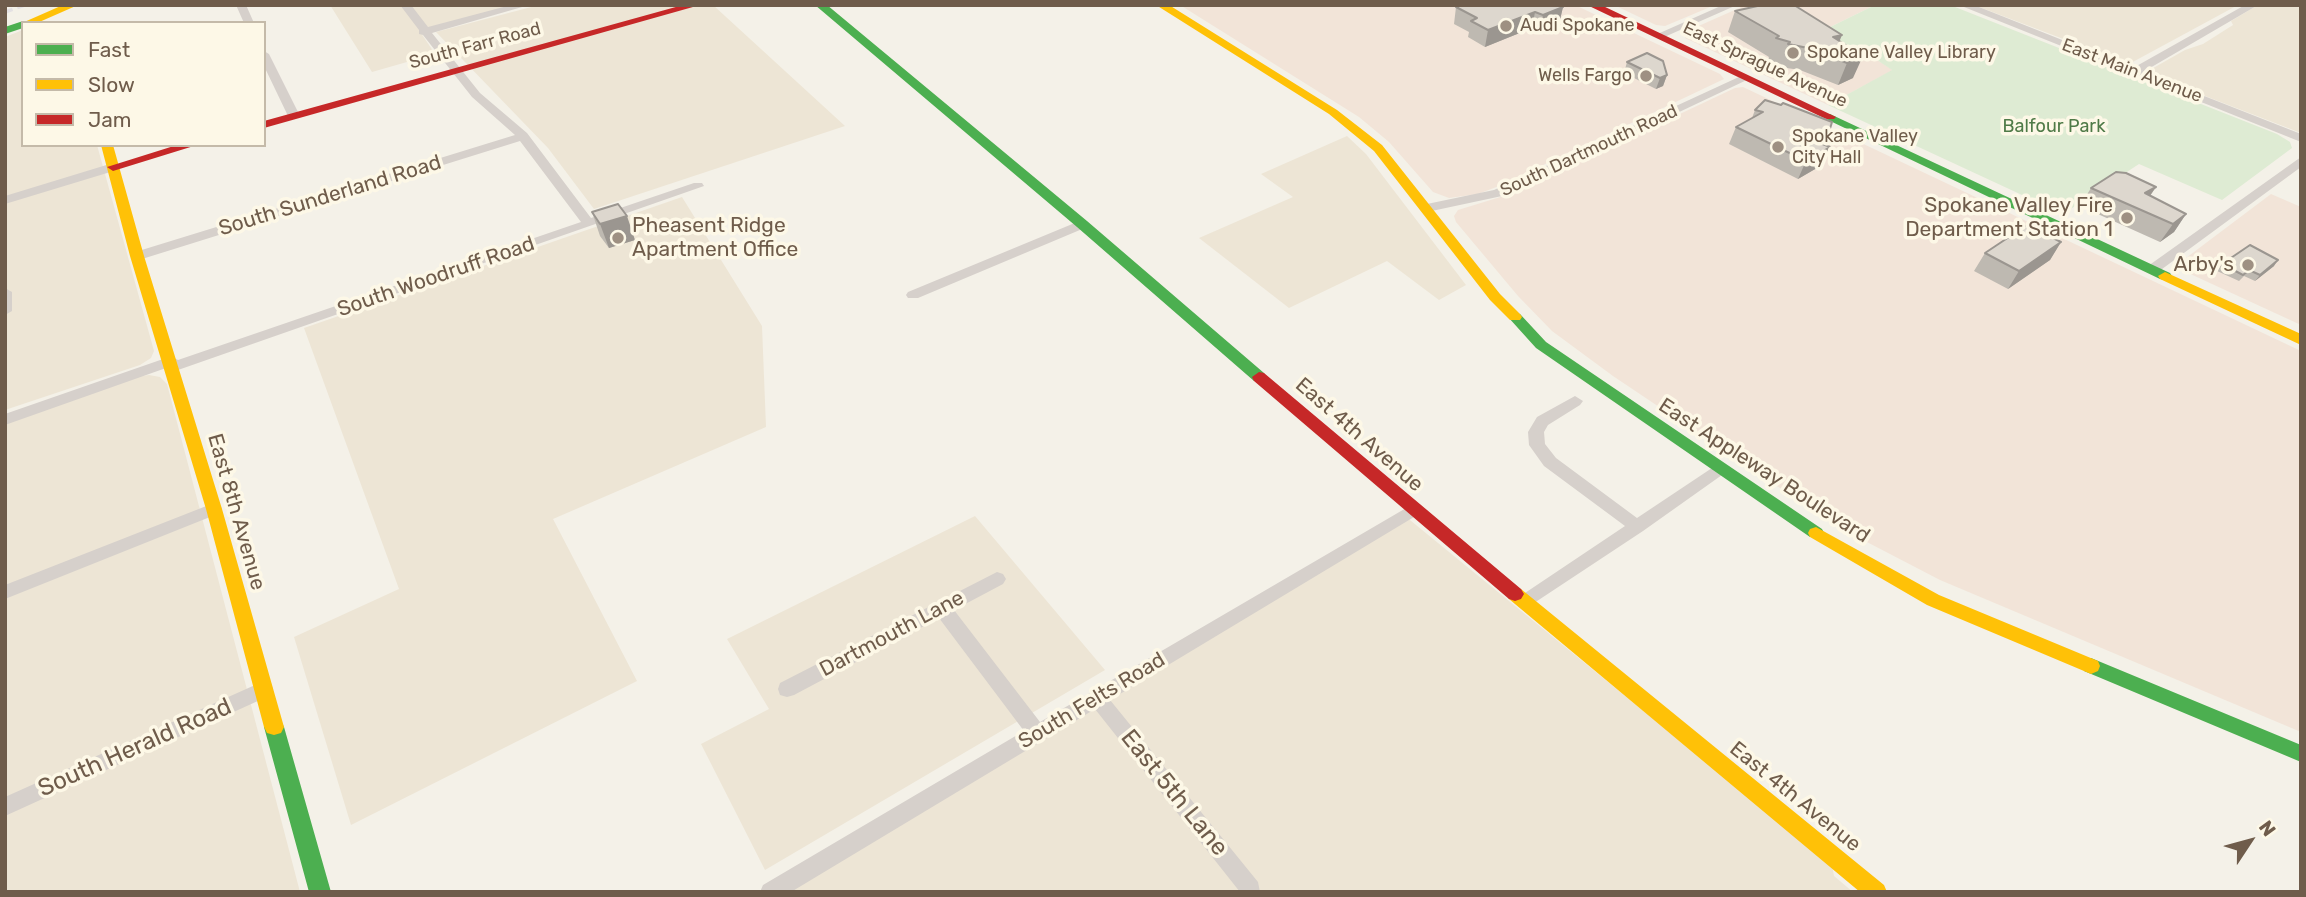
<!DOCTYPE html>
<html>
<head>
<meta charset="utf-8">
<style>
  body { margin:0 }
  #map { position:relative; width:2306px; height:897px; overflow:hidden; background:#f4f1e8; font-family:Rubik,sans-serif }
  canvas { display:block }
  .frame { position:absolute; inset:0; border:7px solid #6f5c4b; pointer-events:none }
  .legend { position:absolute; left:21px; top:21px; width:245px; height:126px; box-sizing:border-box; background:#fdf8e7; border:2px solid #c4baa9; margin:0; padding:9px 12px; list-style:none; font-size:21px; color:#6f5c4b }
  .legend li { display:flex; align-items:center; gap:14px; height:35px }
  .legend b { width:35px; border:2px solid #c4baa9 }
  .north { position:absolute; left:2215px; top:806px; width:70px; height:70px; -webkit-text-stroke:5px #fdf8e7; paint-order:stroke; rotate:54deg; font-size:19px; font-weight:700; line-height:28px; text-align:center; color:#6f5c4b }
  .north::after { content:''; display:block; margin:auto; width:24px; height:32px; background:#6f5c4b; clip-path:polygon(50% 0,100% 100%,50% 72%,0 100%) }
</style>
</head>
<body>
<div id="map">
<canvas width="2306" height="897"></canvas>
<div class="frame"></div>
<ul class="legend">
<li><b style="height:9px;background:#4caf50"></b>Fast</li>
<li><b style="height:9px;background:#ffc107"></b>Slow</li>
<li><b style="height:9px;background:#c62828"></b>Jam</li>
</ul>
<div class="north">N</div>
</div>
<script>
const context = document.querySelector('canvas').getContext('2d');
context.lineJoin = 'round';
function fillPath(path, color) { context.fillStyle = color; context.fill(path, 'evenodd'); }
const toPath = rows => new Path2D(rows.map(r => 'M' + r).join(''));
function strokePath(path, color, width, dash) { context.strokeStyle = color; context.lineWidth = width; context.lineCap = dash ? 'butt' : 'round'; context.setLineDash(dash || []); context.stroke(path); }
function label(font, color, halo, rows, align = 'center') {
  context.font = font + ' Rubik,sans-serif'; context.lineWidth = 7; context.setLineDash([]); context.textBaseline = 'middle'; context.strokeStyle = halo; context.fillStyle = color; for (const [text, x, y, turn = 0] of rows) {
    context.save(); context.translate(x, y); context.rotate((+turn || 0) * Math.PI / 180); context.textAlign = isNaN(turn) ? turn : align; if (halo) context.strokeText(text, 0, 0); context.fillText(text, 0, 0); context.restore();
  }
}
const residential = toPath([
  [330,5,515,5,419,30,435,54,372,72],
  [539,5,713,5,845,126,594,209,548,148,436,32],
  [1974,5,2238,5,2129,64],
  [2258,5,2301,5,2301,133,2148,74,2148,71,2185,50,2203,44,2233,25,2231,21],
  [23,30,23,145,97,145,154,351,151,358,140,365,5,410,5,37],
  [1347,136,1366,154,1466,285,1439,300,1387,261,1289,308,1199,238,1293,197,1261,174],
  [682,197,762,326,766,427,553,519,637,681,351,825,294,637,399,589,304,328],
  [149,375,160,377,167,384,300,892,5,892,5,421,133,377],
  [975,516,1105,670,765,870,701,744,769,709,727,639],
  [1405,516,1832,865,1834,876,1853,892,778,892]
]);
const commercial = toPath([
  [1180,5,1575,5,1720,74,1724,79,1499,186,1478,194,1449,198,1433,192,1389,142,1359,117],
  [1614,5,1715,5,1665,26,1656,25],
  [1746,5,1875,5,1818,33,1868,54,1893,70,1828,105,1685,38,1685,32],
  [1743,87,2301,351,2301,732,1940,580,1838,527,1613,376,1552,331,1518,296,1456,222,1454,216,1458,210,1510,194,1735,88],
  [2271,194,2301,207,2301,325,2186,272,2178,264]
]);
const green = toPath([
  [1875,5,1950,5,2277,134,2290,142,2292,148,2222,200,2139,164,2063,214,1828,105,1892,70,1868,54,1818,33]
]);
const street = toPath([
  [236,5,246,5,254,23,244,23,236,5],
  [400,5,411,5,428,27,511,5,529,5,432,33,480,93,527,133,591,218,694,183,702,183,704,186,178,370,173,372,166,368,5,425,5,414,166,358,171,356,178,360,581,222,520,141,142,259,132,259,132,253,515,135,472,97,423,35,419,34,419,30,400,5],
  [1723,5,1737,5,1662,38,1653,36,1723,5],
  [1959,5,1974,5,2133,68,2245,5,2258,5,2143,72,2301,134,2301,142,1959,5],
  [264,51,269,54,300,116,298,118,290,118,288,116,264,66,264,51],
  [1741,76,1751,78,1502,196,1427,212,1421,208,1427,204,1494,190,1741,76],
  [2301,157,2301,167,2158,272,2148,272,2146,269,2148,266,2301,157],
  [113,163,117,164,117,170,5,204,5,196,113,163],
  [1082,220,1088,224,1087,227,918,298,908,298,906,295,908,292,1082,220],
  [5,288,12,292,12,311,5,315,5,288],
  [1575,396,1583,401,1580,405,1548,425,1544,432,1545,444,1556,458,1637,518,1715,466,1727,466,1729,470,1643,531,1525,609,1519,607,1516,602,1519,597,1625,526,1544,466,1529,445,1528,432,1537,417,1575,396],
  [214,503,220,505,222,509,220,513,5,599,5,585,214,503],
  [1413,504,1419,506,1421,510,1419,514,1110,700,1258,882,1260,892,1240,892,1095,709,791,892,760,892,763,885,1024,731,939,618,794,695,787,697,780,695,778,689,780,683,997,572,1003,574,1006,579,1003,584,954,610,1040,722,1413,504],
  [264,681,271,683,273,689,271,695,5,816,5,797,264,681]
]);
const fast = toPath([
  [815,5,827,5,1087,221,1264,373,1266,377,1264,381,1254,381,1077,227,815,5],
  [23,21,27,23,23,23,23,28,5,34,5,27,23,21],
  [1830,114,2170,273,2172,276,2165,280,2160,279,1826,119,1826,115,1830,114],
  [1515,313,1520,314,1546,342,1822,529,1824,533,1822,537,1810,537,1536,348,1508,317,1515,313],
  [2091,658,2301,745,2301,762,2084,671,2082,666,2084,661,2091,658],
  [274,719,281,721,284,727,331,892,309,892,264,727,267,721,274,719]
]);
const slow = toPath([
  [63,5,78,5,37,23,22,23,63,5],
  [1156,5,1169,5,1337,110,1382,145,1500,294,1520,314,1522,317,1520,320,1510,320,1490,300,1374,151,1329,114,1156,5],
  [101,145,113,145,144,256,222,509,284,727,281,733,274,735,267,733,264,727,206,509,130,256,101,145],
  [2165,272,2301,334,2301,345,2160,279,2158,276,2165,272],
  [1816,527,1939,595,2098,661,2100,666,2098,671,2091,674,2084,671,1927,605,1810,537,1808,533,1810,529,1816,527],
  [1515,587,1521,589,1884,885,1887,892,1860,892,1509,599,1506,594,1509,589,1515,587]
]);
const jam = toPath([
  [683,5,700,5,264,128,264,121,683,5],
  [1587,5,1601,5,1836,117,1834,119,1826,119,1587,5],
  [177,145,197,145,113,171,107,167,177,145],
  [1259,372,1264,373,1521,589,1524,594,1521,599,1515,601,1509,599,1254,381,1252,377,1259,372]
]);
const rail = toPath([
  [5,12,25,5]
]);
const wall = toPath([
  [1462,5,1562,5,1563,7,1559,24,1539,32,1532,28,1485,47,1468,37,1469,32,1454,24,1456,7],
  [1735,11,1839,41,1853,78,1838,85,1800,70,1780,67,1781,64,1768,60,1769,57,1728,32],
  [1627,62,1667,75,1663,86,1656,89,1624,73],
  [1755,110,1832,122,1824,145,1830,147,1822,165,1798,179,1729,144,1736,127,1752,118],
  [2156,187,2150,196,2186,214,2174,232,2160,242,2080,206,2091,188],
  [592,212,635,240,609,248,600,236],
  [2061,242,2050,260,2008,289,1974,271,1985,253],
  [2222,264,2274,266,2255,281,2244,276,2239,281,2217,271]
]);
const shadedWall = toPath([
  [1556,5,1562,5,1561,8,1563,7,1559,24,1539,32,1543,15],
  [1535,12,1532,28,1485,47,1488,30],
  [1842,35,1833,57,1833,37],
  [1863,56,1853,78,1838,85,1847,63],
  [1667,75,1663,86,1656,89,1660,78],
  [1829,132,1822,149,1830,147,1822,165,1798,179,1806,161],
  [2156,187,2144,204,2145,193],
  [2186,214,2174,232,2160,242,2173,224],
  [627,216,635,240,609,248,600,224],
  [2061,242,2050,260,2008,289,2019,271],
  [2278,260,2274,266,2255,281,2260,275]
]);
const building = toPath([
  [1462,5,1559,5,1563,7,1543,15,1535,12,1488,30,1471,21,1477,18,1456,7,1462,5],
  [1762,5,1794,5,1842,35,1833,37,1863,56,1847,63,1808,48,1788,44,1790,42,1776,38,1779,36,1735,11,1762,5],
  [1647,53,1663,61,1667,75,1660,78,1627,62,1647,53],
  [1765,100,1781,105,1783,103,1832,122,1829,132,1820,143,1830,147,1806,161,1736,127,1763,112,1755,110,1765,100],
  [2116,172,2126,173,2156,187,2145,193,2186,214,2173,224,2091,188,2116,172],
  [618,204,627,216,600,224,592,212,618,204],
  [2027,225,2061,242,2019,271,1985,253,2027,225],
  [2250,245,2278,260,2260,275,2249,270,2243,275,2222,264,2250,245]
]);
const markers = [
  [1506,26,7,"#9e9082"],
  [1793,53,7,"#9e9082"],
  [1646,76,7,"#9e9082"],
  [1778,147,7,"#9e9082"],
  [2127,218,7,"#9e9082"],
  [618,238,7,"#9e9082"],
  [2248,265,7,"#9e9082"]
];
const farPoinames = [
  ["Audi Spokane",1520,26],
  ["Spokane Valley Library",1807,53],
  ["Wells Fargo",1632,76,"right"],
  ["Spokane Valley",1792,137],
  ["City Hall",1792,158]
];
const farStreetnames = [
  ["South Farr Road",475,46,-15],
  ["East Sprague Avenue",1765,65,25],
  ["East Main Avenue",2132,71,21],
  ["South Dartmouth Road",1589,151,-25]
];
const farParknames = [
  ["Balfour Park",2054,127]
];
const streetNames = [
  ["South Sunderland Road",330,196,-17],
  ["South Woodruff Road",436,277,-19],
  ["East 4th Avenue",1359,435,41],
  ["East Appleway Boulevard",1764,471,33],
  ["East 8th Avenue",236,512,74],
  ["Dartmouth Lane",892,634,-28],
  ["South Felts Road",1092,701,-31],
  ["East 4th Avenue",1795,797,39]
];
const poiNames = [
  ["Spokane Valley Fire",2113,206],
  ["Department Station 1",2113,230],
  ["Pheasent Ridge",632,226,"left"],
  ["Apartment Office",632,250,"left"],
  ["Arby's",2234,265]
];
const nearStreetnames = [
  ["South Herald Road",135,748,-24],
  ["East 5th Lane",1174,793,51]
];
fillPath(residential, '#ede5d5');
fillPath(commercial, '#f2e4d8');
fillPath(green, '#deebd3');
fillPath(street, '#d6d0cb');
fillPath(fast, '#4caf50');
fillPath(slow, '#ffc107');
fillPath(jam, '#c62828');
strokePath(rail, '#e4e1e3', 3.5, [8, 5]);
fillPath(wall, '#beb9b1');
fillPath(shadedWall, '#9b9690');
fillPath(building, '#ddd7ce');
strokePath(building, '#9b9690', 2);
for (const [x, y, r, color] of markers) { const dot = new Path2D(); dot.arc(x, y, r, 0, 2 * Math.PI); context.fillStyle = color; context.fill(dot); strokePath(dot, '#fdf8e7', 2.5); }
label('18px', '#6f5c4b', '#fdf8e7', farPoinames, 'left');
label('18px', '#6f5c4b', '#fdf8e7', farStreetnames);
label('18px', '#4f7a47', '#fdf8e7', farParknames);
label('21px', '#6f5c4b', '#fdf8e7', streetNames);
label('21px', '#6f5c4b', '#fdf8e7', poiNames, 'right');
label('24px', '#6f5c4b', '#fdf8e7', nearStreetnames);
</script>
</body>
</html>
